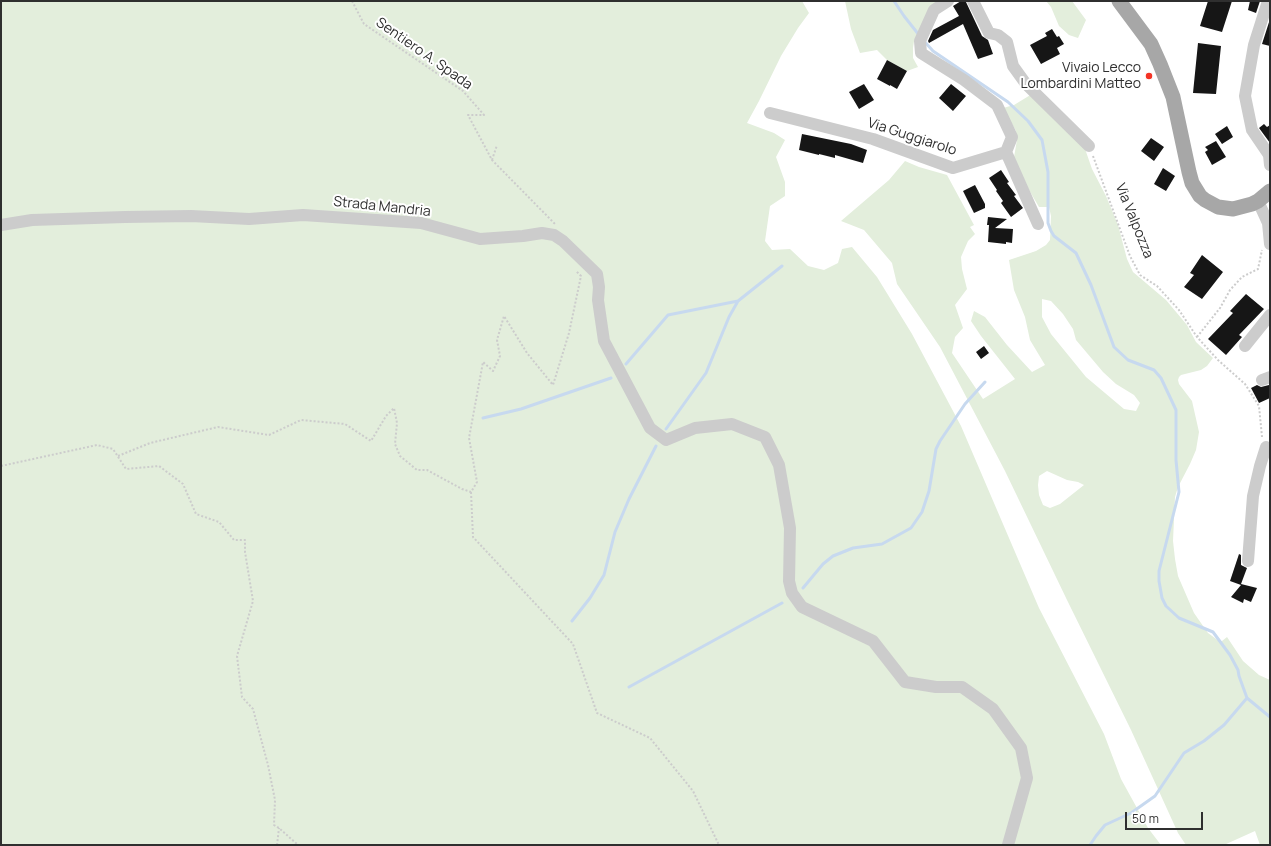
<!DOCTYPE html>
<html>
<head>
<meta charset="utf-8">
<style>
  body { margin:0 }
  #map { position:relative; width:1271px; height:846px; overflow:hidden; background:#fff; font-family:Manrope,sans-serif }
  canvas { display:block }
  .frame { position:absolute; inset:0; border:2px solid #2f2f2f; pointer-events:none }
  .scale { position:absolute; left:1125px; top:812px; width:78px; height:18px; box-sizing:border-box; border:2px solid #2f2f2f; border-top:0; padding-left:5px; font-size:12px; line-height:14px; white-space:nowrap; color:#2f2f2f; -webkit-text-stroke:3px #fff; paint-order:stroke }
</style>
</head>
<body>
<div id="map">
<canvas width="1271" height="846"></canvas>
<div class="frame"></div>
<div class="scale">50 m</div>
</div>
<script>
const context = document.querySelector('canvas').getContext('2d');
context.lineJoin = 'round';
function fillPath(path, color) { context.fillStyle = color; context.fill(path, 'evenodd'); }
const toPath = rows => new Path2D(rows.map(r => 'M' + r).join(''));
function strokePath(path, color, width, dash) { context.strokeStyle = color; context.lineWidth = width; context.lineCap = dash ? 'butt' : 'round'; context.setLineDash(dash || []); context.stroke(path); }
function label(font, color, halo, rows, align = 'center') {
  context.font = font + ' Manrope,sans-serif'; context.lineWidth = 4; context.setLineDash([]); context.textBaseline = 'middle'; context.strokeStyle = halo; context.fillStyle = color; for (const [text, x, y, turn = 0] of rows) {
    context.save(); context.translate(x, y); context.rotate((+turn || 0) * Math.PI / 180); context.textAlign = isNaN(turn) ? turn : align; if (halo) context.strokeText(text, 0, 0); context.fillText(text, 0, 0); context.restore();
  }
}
const green = toPath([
  [1,1,802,1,809,13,798,28,781,56,759,101,747,123,774,133,785,140,776,157,785,182,785,196,770,206,765,241,772,250,790,249,808,266,824,270,838,263,842,249,852,247,877,277,912,334,961,426,1039,608,1104,734,1121,779,1148,828,1161,845,1,845],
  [845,1,940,1,914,41,913,48,913,58,918,67,907,71,887,60,877,50,860,53,851,29],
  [1046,1,1072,1,1086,20,1078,38,1069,35,1059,26,1051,7],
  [1032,94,1083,143,1092,169,1106,196,1118,225,1127,259,1133,272,1166,300,1187,325,1196,342,1213,358,1207,366,1201,370,1181,375,1179,377,1178,380,1179,384,1192,401,1199,432,1196,450,1190,464,1178,487,1175,497,1173,541,1175,559,1178,576,1194,613,1208,633,1219,641,1222,641,1227,637,1243,661,1259,675,1270,680,1270,845,1260,845,1255,831,1224,845,1186,845,1178,833,1131,730,1067,600,1005,471,940,347,897,284,892,263,864,230,841,221,889,180,905,161,919,167,947,175,974,225,970,227,975,234,968,241,961,257,962,269,967,289,955,305,963,328,955,337,952,353,983,399,1015,379,981,336,971,321,974,311,985,317,1007,345,1032,372,1045,365,1030,340,1025,317,1014,290,1009,260,1036,251,1046,245,1050,240,1051,216,1049,207,1039,207,1029,190,1014,157,1017,140,1016,131,1003,108,1014,105],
  [1042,299,1051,301,1063,314,1073,329,1076,340,1103,372,1116,384,1134,395,1140,403,1136,411,1124,409,1086,377,1051,334,1042,317],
  [1047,471,1067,480,1078,482,1084,485,1060,504,1050,508,1043,505,1039,495,1038,485,1039,476]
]);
const stream = toPath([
  [894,1,904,16,919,35],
  [924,41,933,51,1008,102,1028,121,1042,140,1048,172,1048,223,1051,231,1054,236,1076,253,1091,285,1114,347,1128,360,1154,370,1161,378,1176,410,1176,460,1179,492,1159,571,1159,581,1162,598,1166,606,1179,618,1213,632,1230,655,1238,670,1239,676,1247,698,1270,717],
  [626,364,668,315,738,301],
  [483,418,521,409,611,378],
  [666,429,706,373,729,317,738,301,782,266],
  [803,588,823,564,833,556,853,548,882,544,911,528,922,512,929,491,936,449,940,441,965,404,985,382],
  [572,621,590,598,604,575,615,532,629,499,656,446],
  [629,687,782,603],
  [1090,845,1096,836,1105,825,1131,813,1155,796,1184,753,1204,741,1224,725,1247,698]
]);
const building = toPath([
  [961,1,965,1,966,2,982,36,988,40,993,54,978,59,963,24,929,43,928,41,933,30,959,16,953,6],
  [1208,1,1232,1,1222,32,1200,26],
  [1250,1,1260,1,1256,13,1248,10],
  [1270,19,1270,46,1262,44],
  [1052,29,1057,37,1059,36,1064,44,1057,48,1060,54,1041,64,1030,45,1047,36,1045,33],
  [1198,43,1221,46,1216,94,1193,93],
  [887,60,907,71,897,89,890,85,890,86,877,79],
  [864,84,874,100,859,109,849,92],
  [951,84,966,96,953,111,939,98],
  [1264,124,1267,127,1270,125,1270,143,1259,128],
  [1227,126,1233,137,1222,144,1215,134],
  [802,134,851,144,867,150,863,163,835,155,835,158,819,154,819,155,799,150],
  [1151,138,1164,147,1154,161,1141,151],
  [1216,141,1226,157,1212,165,1205,152,1208,150,1205,147],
  [1163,168,1175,176,1166,191,1154,184],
  [1001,170,1009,182,1007,183,1016,195,1014,196,1023,208,1011,217,1001,203,1003,201,996,191,997,190,989,178],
  [975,185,985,204,985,208,974,213,963,191],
  [988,217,1007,219,995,228,1013,229,1012,243,1006,242,1006,244,988,242,989,225,987,225],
  [1202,255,1223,272,1202,299,1184,287,1194,275,1190,273],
  [1246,294,1264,309,1239,335,1242,337,1226,355,1208,339,1233,313,1230,311],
  [984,346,989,353,981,359,976,352],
  [1257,385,1261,387,1269,385,1270,388,1270,398,1259,403,1251,388],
  [1239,554,1241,555,1241,565,1247,568,1241,584,1257,588,1251,602,1244,599,1243,603,1231,597,1241,585,1230,581]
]);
const path = toPath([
  [352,1,364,24,463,91,484,115,468,115,492,160,555,224],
  [1093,156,1130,256,1140,275,1157,286,1179,310,1197,337,1218,360,1245,384,1259,406,1262,437],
  [492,160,497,145],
  [1197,337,1220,308,1230,290,1242,277,1258,269,1262,250],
  [118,456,150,443,218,427,269,435,301,420,345,424,371,441,386,416,394,408,397,423,395,444,400,456,417,470,427,470,462,489,471,492,477,482,469,438,483,362,493,371,500,356,497,340,504,316,527,353,553,385,569,333,581,276,576,271],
  [1,466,97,445,113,449,126,469,159,466,183,484,196,514,219,522,234,540,245,540,245,552,253,601,237,656,242,697,253,709,268,765,275,800,274,825,279,828,298,845],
  [471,492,473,537,573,644,597,713,650,738,693,791,719,845],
  [277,845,279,828]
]);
const minor = toPath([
  [973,1,989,33,998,35,1007,42,1013,66,1026,84,1089,146],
  [1268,1,1254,45,1245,96,1252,130,1269,155,1270,165],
  [770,113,873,139,953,168,1006,152,1012,137,997,105,964,80,921,53,920,41,934,10,948,1],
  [1006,152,1038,224],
  [1258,201,1268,223,1270,244],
  [1,225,32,220,125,217,191,216,249,219,303,215,421,223,480,239,523,236,542,233,554,235,563,241,597,274,599,287,598,300,604,341,650,428,666,440,695,428,732,424,765,437,779,465,790,528,789,581,792,593,802,607,873,641,905,682,936,687,962,687,993,709,1021,748,1027,778,1008,845],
  [1245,346,1270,315],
  [1262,380,1270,377],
  [1248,561,1253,496,1260,466,1266,447,1270,449]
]);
const major = toPath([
  [1119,1,1151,44,1160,64,1173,97,1189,172,1192,183,1200,196,1205,200,1218,207,1233,209,1252,204,1258,201,1270,191]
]);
const markers = [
  [1149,76,4,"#f43324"]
];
const streetNames = [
  ["Sentiero A. Spada",424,54,35],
  ["Via Guggiarolo",912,137,18],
  ["Strada Mandria",382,207,6],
  ["Via Valpozza",1134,221,68]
];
const poiNames = [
  ["Vivaio Lecco",1141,68],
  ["Lombardini Matteo",1141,84]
];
fillPath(green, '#e3eedc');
strokePath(stream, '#c7d9ef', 3);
fillPath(building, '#161616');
strokePath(path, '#ccc', 2, [2, 2]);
strokePath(minor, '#ccc', 12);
strokePath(major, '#a7a7a7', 15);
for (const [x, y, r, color] of markers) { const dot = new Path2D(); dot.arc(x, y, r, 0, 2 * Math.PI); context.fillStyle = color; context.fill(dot); strokePath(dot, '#fff', 1.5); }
label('14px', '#2f2f2f', '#fff', streetNames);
label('14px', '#2f2f2f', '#fff', poiNames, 'right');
</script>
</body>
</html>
